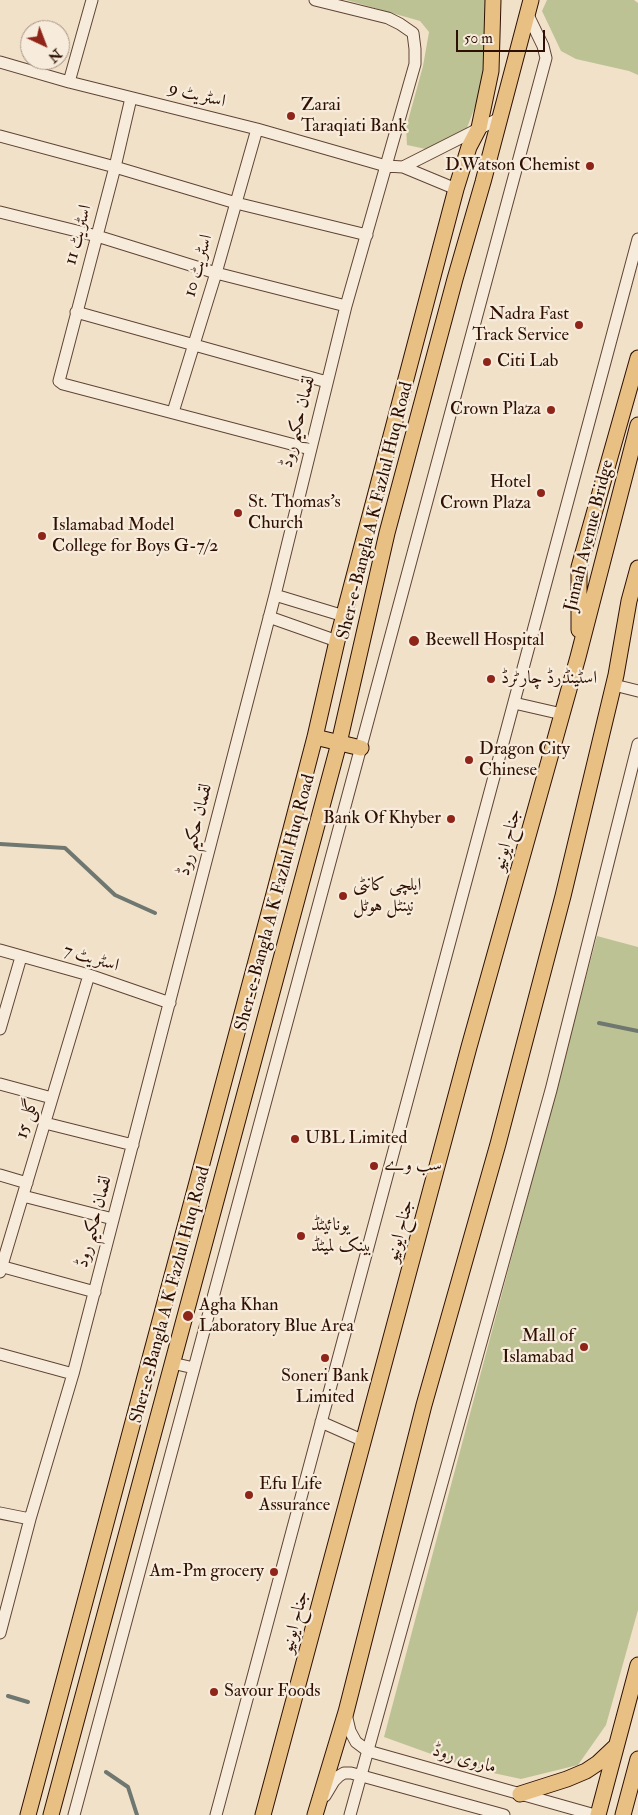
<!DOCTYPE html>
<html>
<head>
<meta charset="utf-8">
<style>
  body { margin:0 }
  #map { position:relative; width:638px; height:1815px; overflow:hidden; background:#f2e1c9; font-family:"IM FELL Double Pica",serif }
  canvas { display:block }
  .north { position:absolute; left:20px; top:20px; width:50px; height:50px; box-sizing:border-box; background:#f7ecdc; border:1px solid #a79485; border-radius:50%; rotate:137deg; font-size:14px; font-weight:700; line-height:20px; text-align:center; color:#2e1002 }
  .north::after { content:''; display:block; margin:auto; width:18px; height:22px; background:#8f2418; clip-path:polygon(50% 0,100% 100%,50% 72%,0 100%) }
  .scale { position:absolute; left:456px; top:30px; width:89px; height:22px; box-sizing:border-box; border:2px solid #2e1002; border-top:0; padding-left:6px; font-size:15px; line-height:18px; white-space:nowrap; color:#2e1002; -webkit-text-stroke:4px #f7ecdc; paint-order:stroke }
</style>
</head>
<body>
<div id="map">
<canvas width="638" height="1815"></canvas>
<div class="north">N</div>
<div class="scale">50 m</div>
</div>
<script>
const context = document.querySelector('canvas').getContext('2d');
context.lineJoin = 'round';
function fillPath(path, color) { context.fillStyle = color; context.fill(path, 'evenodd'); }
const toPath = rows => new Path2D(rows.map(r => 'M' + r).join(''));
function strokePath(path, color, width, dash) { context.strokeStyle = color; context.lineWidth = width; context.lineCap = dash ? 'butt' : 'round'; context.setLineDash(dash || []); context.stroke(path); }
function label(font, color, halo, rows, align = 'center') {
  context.font = font + ' "IM FELL Double Pica",Amiri,serif'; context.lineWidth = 4.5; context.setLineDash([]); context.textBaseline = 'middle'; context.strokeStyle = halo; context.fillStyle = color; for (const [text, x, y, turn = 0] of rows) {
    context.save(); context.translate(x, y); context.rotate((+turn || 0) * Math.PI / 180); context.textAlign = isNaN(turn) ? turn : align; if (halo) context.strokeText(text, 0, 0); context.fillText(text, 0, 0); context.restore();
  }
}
const green = toPath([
  [346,0,488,0,483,86,463,138,435,151,407,145,406,128,423,66,429,32,420,21],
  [547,0,634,0,638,3,638,75,629,71,576,59,561,51,542,11],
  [597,936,638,947,638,1610,606,1725,578,1765,521,1779,470,1768,384,1737]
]);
const stream = toPath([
  [0,844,65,848,115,895,155,913],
  [599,1023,638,1031],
  [8,1696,28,1702],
  [106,1772,128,1787,137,1815]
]);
const minor = toPath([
  [0,62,69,82,257,129,386,166,403,167,456,189],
  [69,82,92,0],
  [131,98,115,167,59,381,63,384,310,449],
  [0,136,115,167,236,203,367,235],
  [403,167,500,118],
  [0,212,97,236,216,273,346,306],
  [76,312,327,382],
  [173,412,216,273,257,129],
  [275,595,344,616],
  [269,617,337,641],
  [614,685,638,691],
  [514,703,562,714],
  [0,950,89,975,170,1003],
  [0,1029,21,957],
  [0,1084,52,1098],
  [45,1123,133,1145],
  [0,1175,27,1183],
  [23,1196,113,1219],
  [0,1266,95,1292],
  [0,1272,89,975],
  [0,1354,73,1374],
  [172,1363,194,1368],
  [321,1422,364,1441],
  [0,1513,30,1519],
  [0,1633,30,1519,73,1374,275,595,346,306,415,64,415,49,413,33,400,24,388,18,315,0],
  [346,1714,350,1731,356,1742,368,1751,595,1815],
  [325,1796,334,1781,339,1776,344,1773,351,1773,504,1815],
  [74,1815,546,58,543,46,527,13],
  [216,1815,638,239],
  [350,1815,551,1090,638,744]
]);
const major = toPath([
  [579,630,579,567,638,358],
  [315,737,361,748],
  [520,1794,567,1779,586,1771,598,1763,615,1747],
  [28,1815,274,894,315,737,337,641,456,189,469,147,479,128,491,71,493,0],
  [51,1815,339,743,387,533,455,279,483,182,531,0],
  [263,1815,469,1047,578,657,638,425],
  [315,1815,346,1712,424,1405,498,1144,563,896,616,675,629,601,638,568],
  [598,1815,638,1665],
  [623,1815,638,1759]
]);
const markers = [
  [291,116,5,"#8f2418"],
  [590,166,5,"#8f2418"],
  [579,325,5,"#8f2418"],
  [487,362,5,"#8f2418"],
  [551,410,5,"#8f2418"],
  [541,493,5,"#8f2418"],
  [238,513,5,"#8f2418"],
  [42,536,5,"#8f2418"],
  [414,641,6,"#8f2418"],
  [491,679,5,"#8f2418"],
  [469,760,5,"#8f2418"],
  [451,819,5,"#8f2418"],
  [343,896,5,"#8f2418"],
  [295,1139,5,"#8f2418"],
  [374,1166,5,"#8f2418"],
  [301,1236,5,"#8f2418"],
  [188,1316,6,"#8f2418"],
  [584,1347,5,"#8f2418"],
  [325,1358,5,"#8f2418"],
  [249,1495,5,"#8f2418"],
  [274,1572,5,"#8f2418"],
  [214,1692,5,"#8f2418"]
];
const streetNames = [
  ["اسٹریٹ 9",197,96,14],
  ["اسٹریٹ 11",79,235,-75],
  ["اسٹریٹ 10",199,266,-74],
  ["لقمان حکیم روڈ",299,422,-76],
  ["Sher-e-Bangla A K Fazlul Huq Road",376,511,-76],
  ["Jinnah Avenue Bridge",590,536,-76],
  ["لقمان حکیم روڈ",196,830,-76],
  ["جناح ایونیو",508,840,-74],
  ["Sher-e-Bangla A K Fazlul Huq Road",276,903,-75],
  ["اسٹریٹ 7",91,959,17],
  ["گلی 15",28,1119,-73],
  ["لقمان حکیم روڈ",95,1222,-75],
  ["جناح ایونیو",401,1231,-75],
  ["Sher-e-Bangla A K Fazlul Huq Road",171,1295,-75],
  ["جناح ایونیو",296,1622,-75],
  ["ماروی روڈ",464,1760,16]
];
const poiNames = [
  ["Zarai",301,106],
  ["Taraqiati Bank",301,127],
  ["D.Watson Chemist",580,166,"right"],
  ["Nadra Fast",569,315,"right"],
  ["Track Service",569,336,"right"],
  ["Citi Lab",497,362],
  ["Crown Plaza",541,410,"right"],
  ["Hotel",531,483,"right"],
  ["Crown Plaza",531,504,"right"],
  ["St. Thomas's",248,503],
  ["Church",248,524],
  ["Islamabad Model",52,526],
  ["College for Boys G-7/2",52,547],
  ["Beewell Hospital",425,641],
  ["اسٹینڈرڈ چارٹرڈ",501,679],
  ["Dragon City",479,750],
  ["Chinese",479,771],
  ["Bank Of Khyber",441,819,"right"],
  ["ایلچی کانٹی",353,886],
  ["نینٹل ہوٹل",353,907],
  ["UBL Limited",305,1139],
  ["سب وے",384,1166],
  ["یونائیٹڈ",311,1226],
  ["بینک لمیٹڈ",311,1247],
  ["Agha Khan",199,1306],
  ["Laboratory Blue Area",199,1327],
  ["Mall of",574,1337,"right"],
  ["Islamabad",574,1358,"right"],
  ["Soneri Bank",325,1377,"center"],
  ["Limited",325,1398,"center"],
  ["Efu Life",259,1485],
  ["Assurance",259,1506],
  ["Am-Pm grocery",264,1572,"right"],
  ["Savour Foods",224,1692]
];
fillPath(green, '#bdc294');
strokePath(stream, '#6f7870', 4);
strokePath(minor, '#5f4434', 13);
strokePath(major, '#2e1002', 17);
strokePath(minor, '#f7ecdc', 11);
strokePath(major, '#e9c084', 15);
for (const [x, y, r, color] of markers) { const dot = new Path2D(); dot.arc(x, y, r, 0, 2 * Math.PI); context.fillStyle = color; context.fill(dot); strokePath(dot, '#f7ecdc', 2); }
label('18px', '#2e1002', '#f7ecdc', streetNames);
label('18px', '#2e1002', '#f7ecdc', poiNames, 'left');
</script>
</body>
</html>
